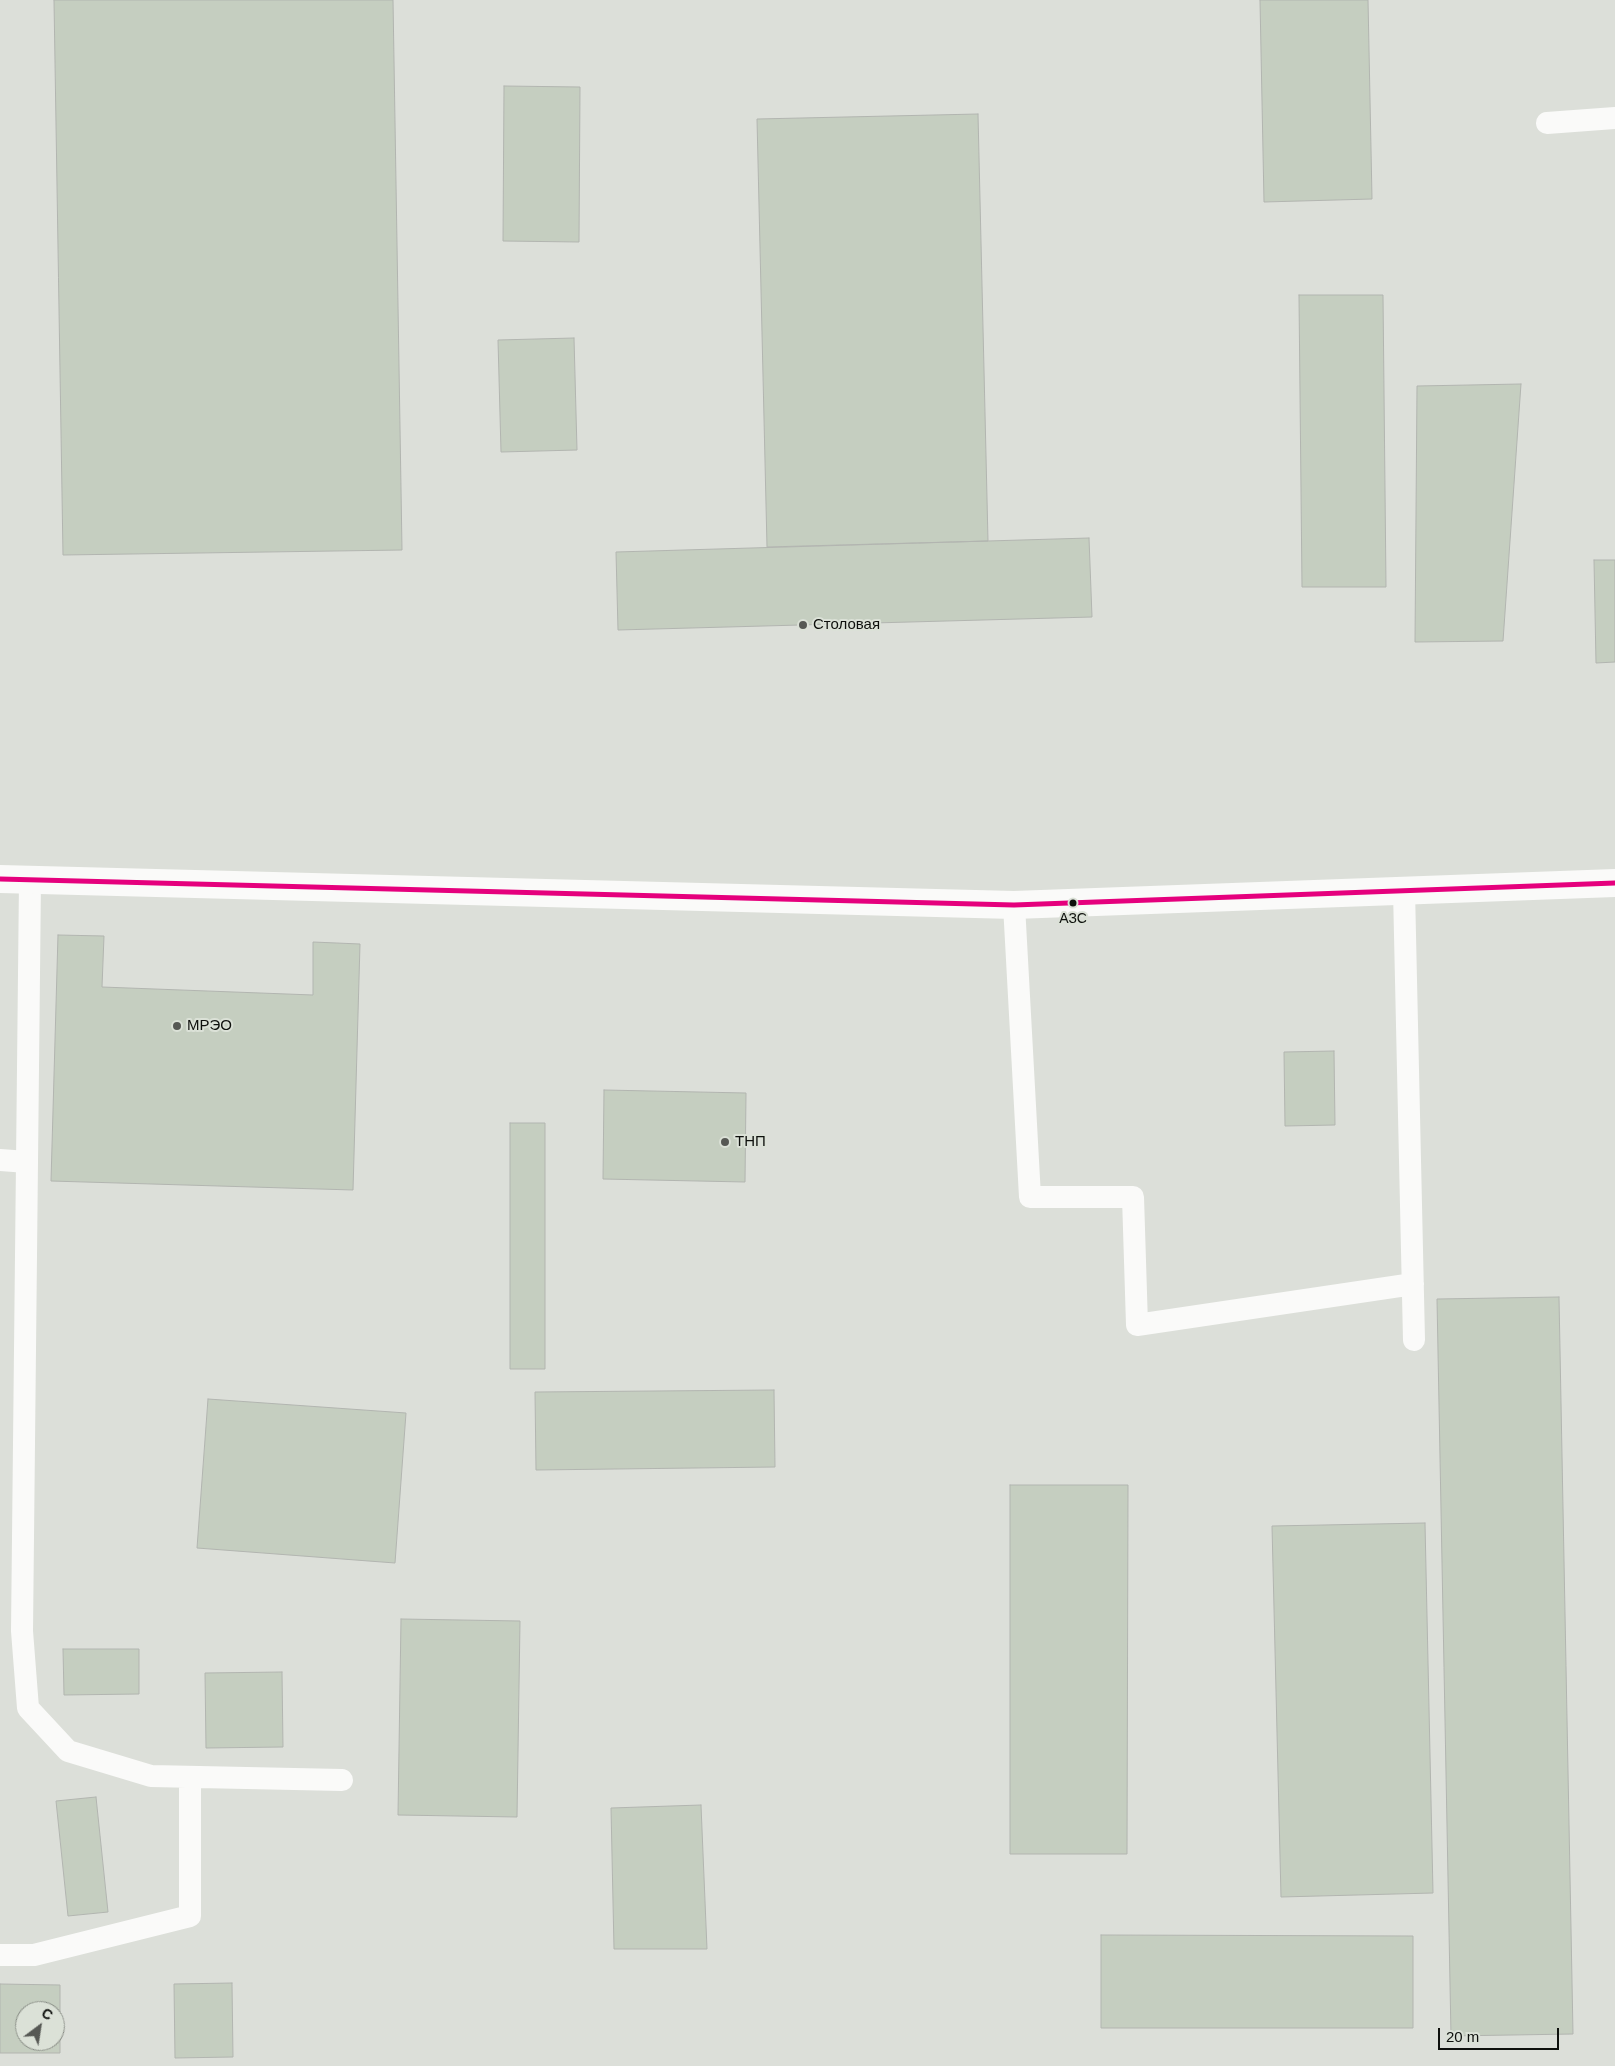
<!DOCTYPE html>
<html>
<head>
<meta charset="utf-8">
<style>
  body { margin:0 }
  #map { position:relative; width:1615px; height:2066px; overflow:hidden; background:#dcdfd9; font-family:Helvetica,sans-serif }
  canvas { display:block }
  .north { position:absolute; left:15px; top:2001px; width:50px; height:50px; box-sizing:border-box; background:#dbe1d7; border:1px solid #898d86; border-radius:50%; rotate:31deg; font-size:14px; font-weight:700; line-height:20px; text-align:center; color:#0e100d }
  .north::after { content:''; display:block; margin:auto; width:18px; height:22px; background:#565854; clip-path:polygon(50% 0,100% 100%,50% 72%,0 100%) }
  .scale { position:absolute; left:1438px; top:2028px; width:121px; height:22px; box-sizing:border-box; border:2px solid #0e100d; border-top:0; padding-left:6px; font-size:15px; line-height:18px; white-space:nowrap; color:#0e100d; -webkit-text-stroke:4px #dbe1d7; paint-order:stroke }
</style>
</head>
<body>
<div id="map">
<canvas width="1615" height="2066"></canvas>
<div class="north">С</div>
<div class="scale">20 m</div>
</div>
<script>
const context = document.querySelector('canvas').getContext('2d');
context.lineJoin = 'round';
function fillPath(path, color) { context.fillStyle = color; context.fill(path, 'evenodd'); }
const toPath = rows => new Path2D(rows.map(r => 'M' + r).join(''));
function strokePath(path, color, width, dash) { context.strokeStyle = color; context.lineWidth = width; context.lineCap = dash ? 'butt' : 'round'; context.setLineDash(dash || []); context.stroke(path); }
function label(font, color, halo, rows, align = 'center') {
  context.font = font + ' Helvetica,sans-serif'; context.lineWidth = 4; context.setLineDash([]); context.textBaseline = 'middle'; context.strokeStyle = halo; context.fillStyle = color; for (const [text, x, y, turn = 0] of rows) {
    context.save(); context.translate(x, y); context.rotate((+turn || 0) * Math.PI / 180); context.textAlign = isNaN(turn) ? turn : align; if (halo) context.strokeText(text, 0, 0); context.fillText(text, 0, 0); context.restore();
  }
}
const building = toPath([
  [54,0,393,0,402,550,63,555,54,0],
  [1260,0,1368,0,1372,199,1264,202,1260,0],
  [504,86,580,87,579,242,503,241,504,86],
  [978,114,988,541,767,547,757,119,978,114],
  [1299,295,1383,295,1386,587,1302,587,1299,295],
  [574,338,577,450,501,452,498,340,574,338],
  [1521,384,1503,641,1415,642,1417,386,1521,384],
  [1089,538,1092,617,618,630,616,552,1089,538],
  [1594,560,1615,560,1615,662,1596,663,1594,560],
  [58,935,104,936,102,987,313,995,313,942,360,944,353,1190,51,1181,58,935],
  [1334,1051,1335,1125,1285,1126,1284,1052,1334,1051],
  [604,1090,746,1093,745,1182,603,1179,604,1090],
  [510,1123,545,1123,545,1369,510,1369,510,1123],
  [1559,1297,1573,2034,1451,2036,1437,1299,1559,1297],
  [774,1390,775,1467,536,1470,535,1392,774,1390],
  [208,1399,406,1413,395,1563,197,1548,208,1399],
  [1010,1485,1128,1485,1127,1854,1010,1854,1010,1485],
  [1425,1523,1433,1893,1281,1897,1272,1526,1425,1523],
  [401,1619,520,1621,517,1817,398,1815,401,1619],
  [63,1649,139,1649,139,1694,64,1695,63,1649],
  [282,1672,283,1747,206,1748,205,1673,282,1672],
  [96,1797,108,1912,68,1916,56,1801,96,1797],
  [701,1805,707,1949,614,1949,611,1808,701,1805],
  [1101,1935,1413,1936,1413,2028,1101,2028,1101,1935],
  [232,1983,233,2057,175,2058,174,1984,232,1983],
  [0,1984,60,1985,60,2053,0,2053,0,1984],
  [25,2011,55,2011,55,2041,25,2041,25,2011]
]);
const lane = toPath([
  [1547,123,1615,118],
  [30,880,22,1631,28,1708,68,1751,151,1776,342,1780],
  [1404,890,1414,1340],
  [1014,905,1030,1197,1133,1197,1137,1325,1413,1284],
  [0,1160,27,1162],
  [0,1955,34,1955,190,1916,190,1777]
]);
const secondary = toPath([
  [0,879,1014,905,1615,883]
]);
const bus1 = toPath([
  [0,879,1014,905,1615,883]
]);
const markers = [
  [803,625,5,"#565854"],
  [1073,903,4.5,"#0e100d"],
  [177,1026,5,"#565854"],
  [725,1142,5,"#565854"]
];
const busNames = [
  ["АЗС",1073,919]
];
const poiNames = [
  ["Столовая",813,625],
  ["МРЭО",187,1026],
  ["ТНП",735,1142]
];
fillPath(building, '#c5cec0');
strokePath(building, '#b2b5b0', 1);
strokePath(lane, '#fafaf9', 22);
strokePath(secondary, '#fafaf9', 28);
strokePath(bus1, '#e5007d', 5);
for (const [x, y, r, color] of markers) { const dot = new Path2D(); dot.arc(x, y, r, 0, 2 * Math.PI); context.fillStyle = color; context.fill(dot); strokePath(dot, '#dbe1d7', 2); }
label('14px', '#0e100d', '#dbe1d7', busNames);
label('15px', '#0e100d', '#dbe1d7', poiNames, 'left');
</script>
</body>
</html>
